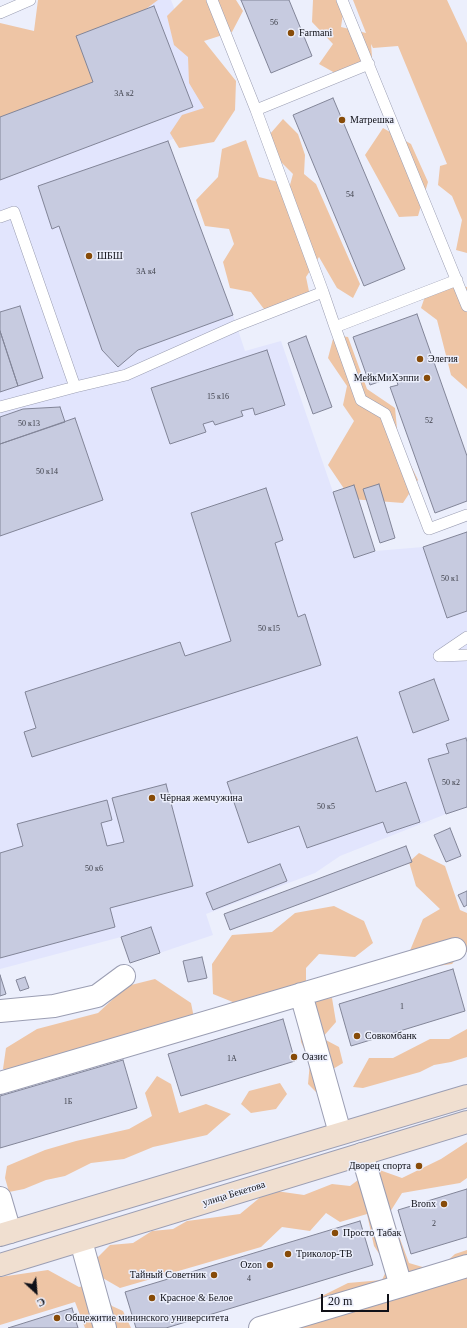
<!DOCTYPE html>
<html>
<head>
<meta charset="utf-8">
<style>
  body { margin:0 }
  #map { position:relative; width:467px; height:1328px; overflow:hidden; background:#eceffc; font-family:Georgia,serif }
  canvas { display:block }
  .north { position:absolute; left:16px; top:1272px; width:40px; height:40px; -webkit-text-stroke:3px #eceffc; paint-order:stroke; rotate:154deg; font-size:11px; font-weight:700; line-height:16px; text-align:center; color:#101118 }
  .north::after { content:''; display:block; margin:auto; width:14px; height:18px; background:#101118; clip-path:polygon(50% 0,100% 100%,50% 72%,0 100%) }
  .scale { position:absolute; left:321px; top:1294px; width:68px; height:18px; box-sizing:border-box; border:2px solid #101118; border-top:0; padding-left:5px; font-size:12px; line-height:14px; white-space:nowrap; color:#101118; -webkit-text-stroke:3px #eceffc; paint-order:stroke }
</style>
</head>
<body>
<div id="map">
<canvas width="467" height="1328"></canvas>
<div class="north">С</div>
<div class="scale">20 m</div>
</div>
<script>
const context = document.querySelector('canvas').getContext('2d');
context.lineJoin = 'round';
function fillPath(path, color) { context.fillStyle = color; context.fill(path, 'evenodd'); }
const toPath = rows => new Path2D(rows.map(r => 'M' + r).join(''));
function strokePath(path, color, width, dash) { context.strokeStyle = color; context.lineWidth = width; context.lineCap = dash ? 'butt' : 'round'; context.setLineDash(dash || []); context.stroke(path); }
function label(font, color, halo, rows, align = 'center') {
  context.font = font + ' Georgia,serif'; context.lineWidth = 3; context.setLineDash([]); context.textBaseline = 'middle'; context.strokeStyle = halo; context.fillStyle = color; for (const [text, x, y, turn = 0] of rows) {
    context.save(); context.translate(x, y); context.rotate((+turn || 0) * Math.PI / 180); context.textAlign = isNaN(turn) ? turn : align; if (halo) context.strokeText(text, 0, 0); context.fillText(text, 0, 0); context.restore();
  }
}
const built = toPath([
  [135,0,171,0,218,120,168,141,233,315,245,351,281,341,333,492,354,558,375,551,423,547,467,532,467,807,446,814,340,856,315,873,206,914,213,935,130,963,121,937,0,969,0,100]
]);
const green = toPath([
  [38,0,158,0,127,23,99,79,0,129,0,23,34,31],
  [183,0,236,0,243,11,232,32,204,41,236,81,235,110,214,142,179,148,170,133,182,115,204,108,189,83,188,57,174,45,167,16],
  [313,0,345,0,341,27,366,33,353,0,447,0,467,43,467,253,456,250,462,220,452,196,438,185,440,166,447,164,398,46,373,48,371,44,372,57,335,73,319,64,333,44,312,22],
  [283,119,298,134,305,155,304,174,316,184,360,284,353,298,337,288,319,257,306,277,311,301,267,313,251,292,230,288,223,262,234,244,229,229,205,226,196,200,218,177,222,149,246,140,259,177,290,185,293,174,274,155,270,134],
  [383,128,411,144,428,182,418,216,399,217,365,155],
  [429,285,467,287,467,389,451,375,437,320,421,308],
  [334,335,348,337,367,389,395,408,398,439,418,480,403,503,351,499,328,465,354,421,343,405,347,386,328,358],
  [419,853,445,866,460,910,467,913,467,952,463,951,452,964,416,969,409,953,423,919,440,909,416,886,409,862],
  [334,906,364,921,373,943,355,957,319,954,306,968,306,985,245,1007,213,994,212,964,232,935,272,932,295,913],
  [155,979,191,1003,196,1028,31,1081,3,1069,6,1048,37,1029,98,1013,127,986],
  [332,998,336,1022,322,1038,339,1047,343,1063,328,1072,330,1087,316,1092,308,1084,310,1062,301,1042,299,1021,317,1000],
  [467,1029,467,1057,451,1062,434,1065,420,1072,363,1088,353,1087,369,1058,393,1058,430,1039,449,1039],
  [157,1076,171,1084,179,1113,206,1104,231,1114,207,1135,153,1147,124,1159,91,1163,65,1176,46,1180,24,1189,9,1192,5,1178,7,1166,45,1150,76,1141,129,1129,152,1116,145,1093],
  [280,1083,287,1094,276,1109,251,1113,241,1104,249,1091],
  [467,1142,467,1178,460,1183,402,1193,390,1212,409,1263,436,1271,455,1254,467,1250,467,1328,292,1328,300,1307,348,1283,382,1280,388,1267,374,1246,367,1214,340,1222,326,1213,310,1231,282,1227,261,1247,120,1288,101,1277,93,1262,110,1245,133,1243,152,1231,173,1229,187,1221,240,1214,269,1190,304,1195,332,1184,350,1186,374,1168,402,1178,441,1159],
  [48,1270,79,1287,98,1283,112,1306,123,1311,131,1328,85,1328,75,1302,0,1325,0,1277]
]);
const building = toPath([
  [241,0,289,0,312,56,271,73,241,0],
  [154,6,193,107,0,180,0,117,93,82,76,36,154,6],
  [333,98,405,269,364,286,293,115,333,98],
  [168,141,233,315,138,350,118,367,102,350,59,226,52,229,38,186,168,141],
  [20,306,43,378,18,386,0,331,0,312,20,306],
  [417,314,467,456,467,501,435,513,390,387,398,385,395,376,370,385,353,337,417,314],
  [0,331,18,386,0,392,0,331],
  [306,336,332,407,313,414,288,343,306,336],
  [267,350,285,405,255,415,253,408,241,411,243,416,215,425,213,421,203,424,206,432,170,444,151,388,267,350],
  [60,407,65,422,0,444,0,417,23,409,60,407],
  [75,418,103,500,0,536,0,444,75,418],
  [379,484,395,538,380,543,363,489,379,484],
  [354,485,375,551,354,558,333,492,354,485],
  [266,488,283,540,275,543,298,617,305,614,321,665,32,757,24,732,36,728,25,692,180,642,185,656,231,641,191,513,266,488],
  [467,532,467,611,447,618,423,547,467,532],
  [434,679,449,720,413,733,399,692,434,679],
  [357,737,376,792,406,782,420,822,387,833,383,822,307,848,299,826,248,843,227,782,357,737],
  [466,738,467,742,467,807,446,814,428,759,449,753,446,744,466,738],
  [166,784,193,886,110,908,115,927,0,958,0,853,23,846,17,824,107,800,112,820,101,823,107,846,124,842,112,798,166,784],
  [450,828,461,856,446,862,434,835,450,828],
  [406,846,412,862,230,930,224,914,406,846],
  [280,864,287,881,213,910,206,893,280,864],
  [467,891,467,905,464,907,458,895,467,891],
  [151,927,160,953,130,963,121,937,151,927],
  [202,957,207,978,188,982,183,961,202,957],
  [453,969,465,1011,351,1046,339,1004,453,969],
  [0,975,6,994,0,996,0,975],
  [25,977,29,988,20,991,16,980,25,977],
  [283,1019,295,1061,181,1096,168,1054,283,1019],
  [123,1060,137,1108,0,1148,0,1096,123,1060],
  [467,1189,467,1237,411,1254,398,1210,467,1189],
  [360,1221,373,1265,166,1328,136,1328,125,1292,360,1221],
  [72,1308,78,1328,8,1328,72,1308]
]);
const lane = toPath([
  [212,0,256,110,323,292,335,327,457,280],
  [342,0,467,306],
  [0,13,30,0],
  [256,110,369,64],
  [0,217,14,212,75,387,0,407],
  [335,327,361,400,385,414,429,529,467,515],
  [75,387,126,375,236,326,323,292],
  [439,656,467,637],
  [440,656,467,655]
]);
const street = toPath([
  [301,994,340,1133],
  [0,1011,54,1006,97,996,124,976],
  [0,1083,455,949],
  [0,1198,10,1232],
  [81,1241,105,1328],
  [401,1286,467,1266],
  [260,1328,401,1286,362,1154]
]);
const secondary = toPath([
  [0,1235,467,1096],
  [0,1265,467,1122]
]);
const markers = [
  [291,33,4,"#874b08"],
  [342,120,4,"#874b08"],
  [89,256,4,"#874b08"],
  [420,359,4,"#874b08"],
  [427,378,4,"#874b08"],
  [152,798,4,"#874b08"],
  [357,1036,4,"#874b08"],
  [294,1057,4,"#874b08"],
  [419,1166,4,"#874b08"],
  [444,1204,4,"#874b08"],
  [335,1233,4,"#874b08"],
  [288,1254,4,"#874b08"],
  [270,1265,4,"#874b08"],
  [214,1275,4,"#874b08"],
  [152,1298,4,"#874b08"],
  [57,1318,4,"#874b08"]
];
const numberNames = [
  ["56",274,23],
  ["3А к2",124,94],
  ["54",350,195],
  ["3А к4",146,272],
  ["15 к16",218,397],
  ["52",429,421],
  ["50 к13",29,424],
  ["50 к14",47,472],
  ["50 к1",450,579],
  ["50 к15",269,629],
  ["50 к2",451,783],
  ["50 к5",326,807],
  ["50 к6",94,869],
  ["1",402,1007],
  ["1А",232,1059],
  ["1Б",68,1102],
  ["2",434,1224],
  ["4",249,1279]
];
const poiNames = [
  ["Farmani",299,33],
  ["Матрешка",350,120],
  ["ШБШ",97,256],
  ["Элегия",428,359],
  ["МейкМиХэппи",419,378,"right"],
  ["Чёрная жемчужина",160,798],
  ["Совкомбанк",365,1036],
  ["Оазис",302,1057],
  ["Дворец спорта",411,1166,"right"],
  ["Bronx",436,1204,"right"],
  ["Просто Табак",343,1233],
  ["Триколор-ТВ",296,1254],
  ["Ozon",262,1265,"right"],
  ["Тайный Советник",206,1275,"right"],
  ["Красное & Белое",160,1298],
  ["Общежитие мининского университета",65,1318]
];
const streetNames = [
  ["улица Бекетова",234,1194,-17]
];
fillPath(built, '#e2e5fd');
fillPath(green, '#eec5a5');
fillPath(building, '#c7cbe0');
strokePath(building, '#828598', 1);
strokePath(lane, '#9b9eb3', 12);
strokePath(street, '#9b9eb3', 24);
strokePath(secondary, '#9b9eb3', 24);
strokePath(lane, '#fff', 11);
strokePath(street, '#fff', 22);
strokePath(secondary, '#f0dfd0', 22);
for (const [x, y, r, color] of markers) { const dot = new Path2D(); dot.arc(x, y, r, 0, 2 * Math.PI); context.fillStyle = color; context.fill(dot); strokePath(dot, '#eceffc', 1.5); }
label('8px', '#3e404a', null, numberNames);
label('10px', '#101118', '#eceffc', poiNames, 'left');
label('10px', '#101118', '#eceffc', streetNames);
</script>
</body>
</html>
